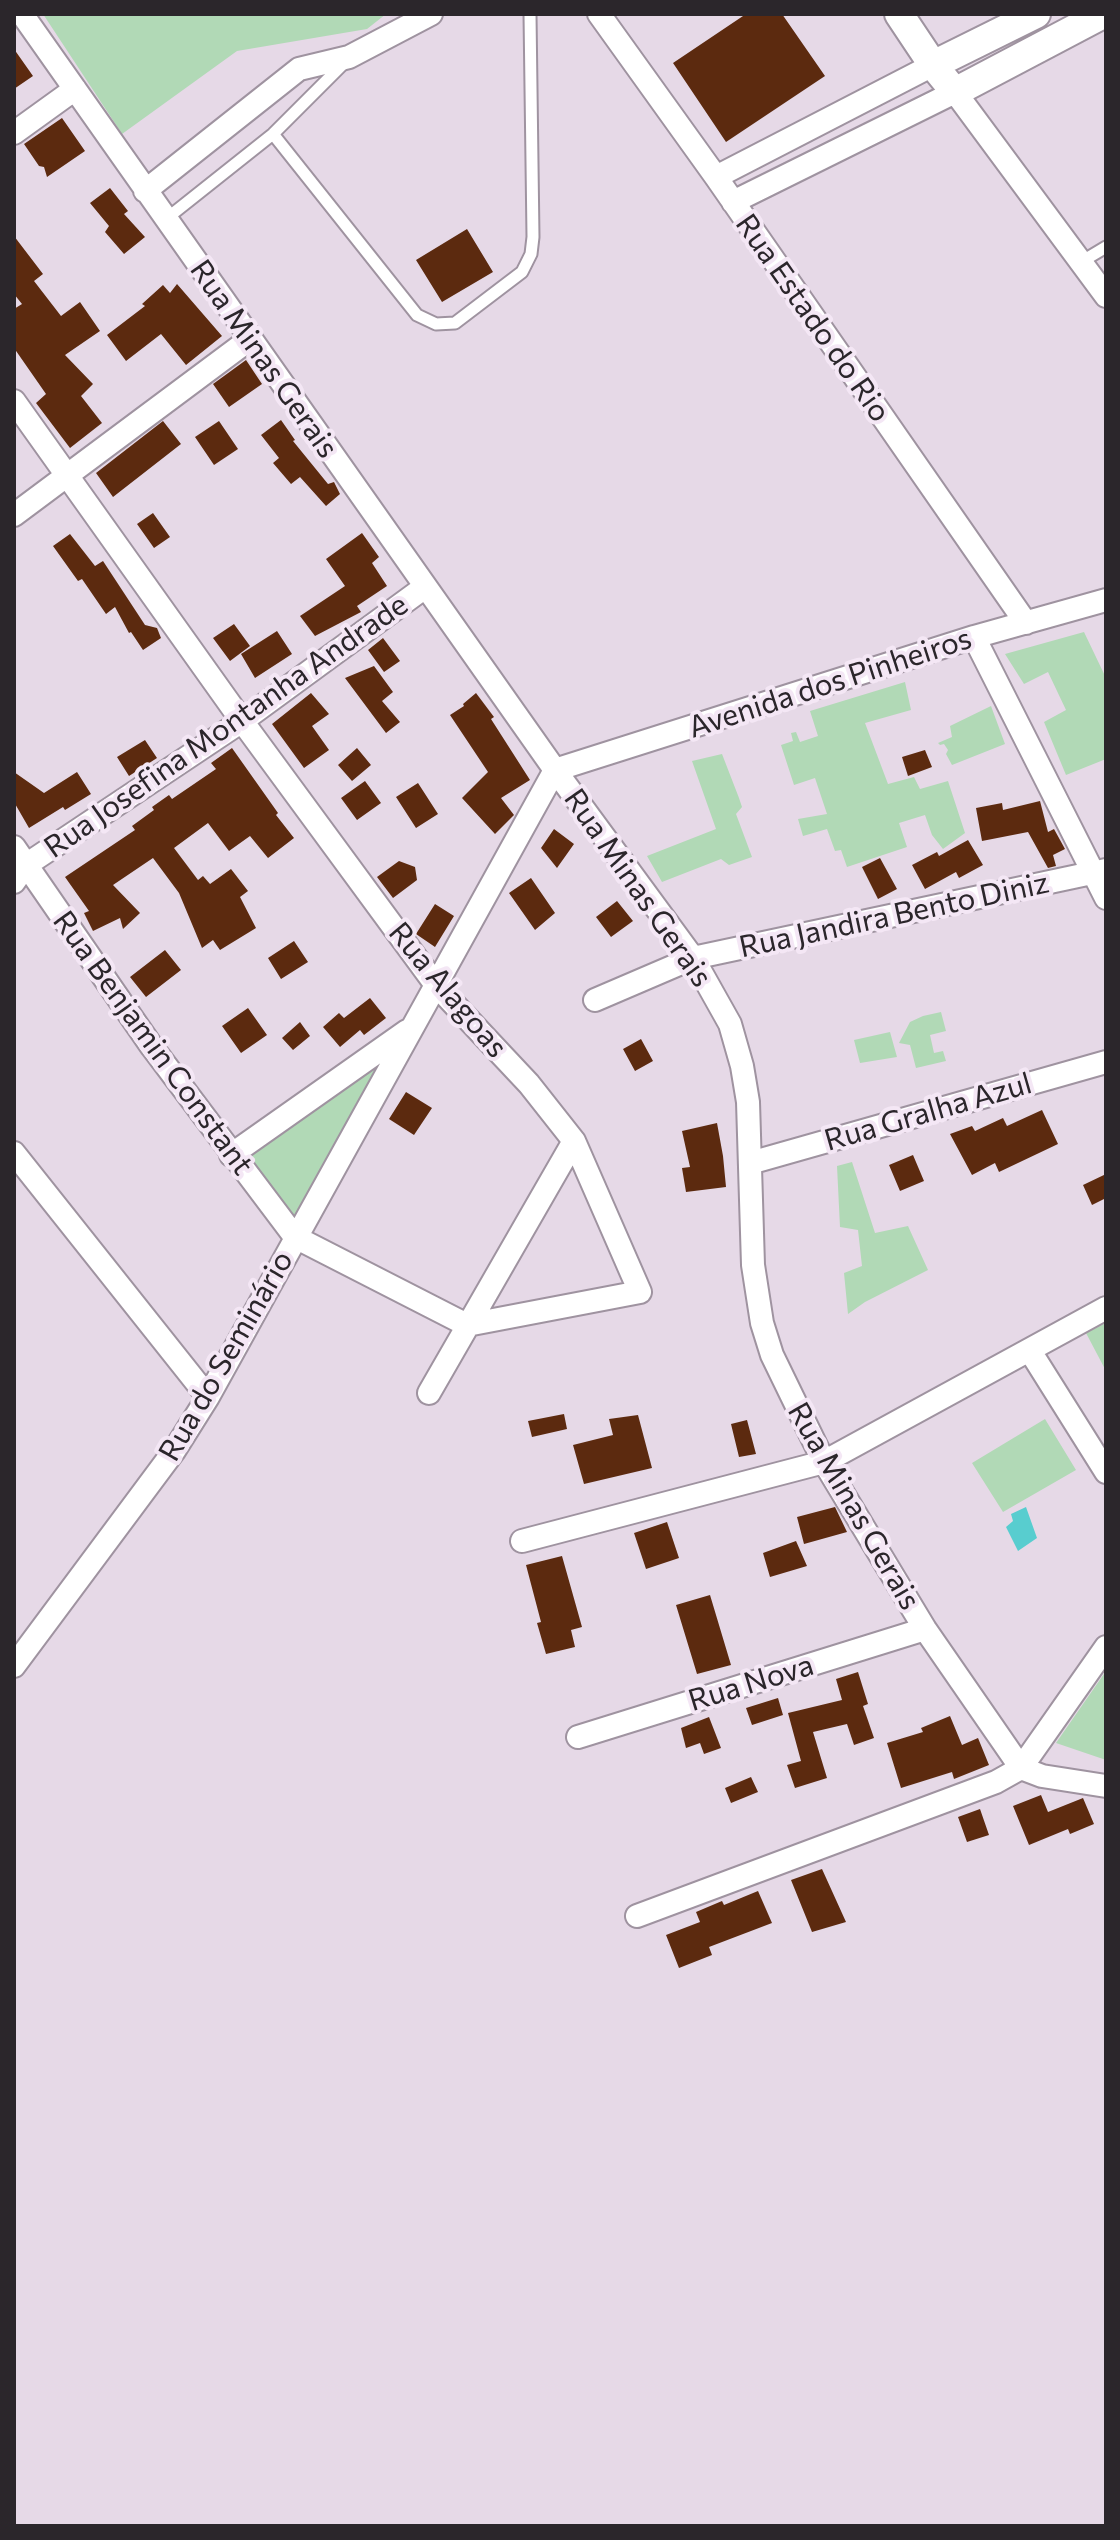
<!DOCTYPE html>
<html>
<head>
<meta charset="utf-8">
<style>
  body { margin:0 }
  #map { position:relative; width:1120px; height:2540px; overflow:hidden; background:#e6d9e7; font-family:Commissioner,sans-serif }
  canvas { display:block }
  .frame { position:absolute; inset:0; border:16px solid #2b262b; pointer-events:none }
</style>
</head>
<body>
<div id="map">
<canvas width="1120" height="2540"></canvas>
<div class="frame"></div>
</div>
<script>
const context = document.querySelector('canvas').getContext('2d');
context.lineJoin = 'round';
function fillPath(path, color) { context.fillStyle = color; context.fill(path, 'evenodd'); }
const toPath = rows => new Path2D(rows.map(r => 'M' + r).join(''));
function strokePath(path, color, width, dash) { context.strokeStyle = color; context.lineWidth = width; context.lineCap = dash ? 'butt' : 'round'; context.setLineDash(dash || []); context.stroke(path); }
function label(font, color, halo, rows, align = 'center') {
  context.font = font + ' Commissioner,sans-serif'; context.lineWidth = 8; context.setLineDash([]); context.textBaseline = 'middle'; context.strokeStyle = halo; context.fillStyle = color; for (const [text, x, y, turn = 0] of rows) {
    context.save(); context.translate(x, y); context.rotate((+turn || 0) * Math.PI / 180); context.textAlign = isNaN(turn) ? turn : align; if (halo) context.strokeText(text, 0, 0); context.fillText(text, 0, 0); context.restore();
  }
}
const green = toPath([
  [43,14,386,14,367,29,237,51,122,134],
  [1084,632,1106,678,1106,759,1066,775,1044,722,1066,710,1048,672,1024,684,1005,654],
  [905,682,911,710,865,723,888,784,914,777,920,789,948,781,965,833,943,849,932,835,925,815,899,823,907,847,847,867,841,850,835,851,827,829,803,836,798,819,827,814,815,778,794,785,781,745,793,741,791,733,796,732,800,742,818,736,810,711],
  [991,706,1005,744,952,765,946,754,948,750,944,744,940,745,938,743,952,737,950,726],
  [722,754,739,798,742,807,736,814,752,857,729,865,721,859,662,882,647,856,716,829,692,761],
  [941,1012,946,1031,930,1035,934,1053,943,1051,946,1061,916,1068,910,1045,899,1043,910,1022,923,1016],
  [890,1032,897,1057,860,1063,854,1040],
  [394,1049,297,1223,248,1154],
  [852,1162,875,1233,908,1226,928,1270,865,1302,848,1314,844,1273,862,1266,858,1230,840,1227,837,1166],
  [1106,1323,1106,1371,1086,1333],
  [1045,1419,1076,1470,1003,1512,972,1463],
  [1106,1671,1106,1760,1056,1743]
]);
const water = toPath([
  [1026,1507,1037,1538,1018,1551,1006,1527,1013,1521,1011,1514]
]);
const building = toPath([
  [746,14,782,14,825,76,726,142,673,63],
  [14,49,33,76,14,89],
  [62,118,85,151,47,177,44,167,39,166,24,144],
  [110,188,128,211,124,214,145,237,124,254,105,232,109,226,90,203],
  [467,229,493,272,442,302,416,260],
  [14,236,43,274,34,281,61,316,80,302,100,331,65,355,93,384,81,396,102,423,70,448,36,403,46,394,14,348,14,309,22,304,14,294],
  [177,284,222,336,186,365,161,334,126,361,107,335,145,306,142,304,163,285,170,293],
  [246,360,262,384,229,407,213,384],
  [281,420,295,440,293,441,328,484,334,482,340,494,326,506,300,477,291,484,273,463,279,458,261,435],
  [163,421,181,444,113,497,96,473],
  [219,421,238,449,214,465,195,437],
  [153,513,170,537,154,548,137,524],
  [362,533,379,557,372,563,387,586,357,606,361,612,315,636,300,616,345,586,326,559],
  [70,534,95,566,103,561,145,625,157,628,161,638,143,650,131,632,129,633,115,607,106,614,82,579,78,581,53,546],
  [234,624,250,646,230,661,213,638],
  [277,631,292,654,255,678,241,654],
  [383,638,400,661,384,672,368,650],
  [374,666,393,692,382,701,400,722,386,733,345,678],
  [311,693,329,714,312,726,329,750,304,768,272,724],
  [476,693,494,717,491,719,530,780,501,798,514,815,495,834,462,798,488,772,450,715,464,706,463,704],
  [145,740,157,758,129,776,117,757],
  [232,748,278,813,276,815,294,838,268,858,250,836,229,851,208,823,174,848,198,880,203,876,210,884,231,869,248,891,240,897,256,928,220,950,213,940,202,948,179,893,153,858,113,885,140,913,123,929,120,918,93,931,84,913,89,911,65,877,135,830,132,826,154,810,152,807,169,795,172,799,216,769,211,763],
  [357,748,371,765,352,781,338,765],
  [925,750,932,767,908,776,902,757],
  [14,772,44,793,77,772,91,794,65,810,63,807,29,828,14,802],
  [365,781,381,803,357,820,341,798],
  [418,783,438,814,416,828,396,797],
  [1040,801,1048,832,1054,829,1065,849,1053,855,1056,866,1048,868,1028,832,982,841,976,808,1002,803,1003,810],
  [554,829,574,844,557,868,541,848],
  [968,840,983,865,959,878,956,872,925,889,912,865,937,852,939,856],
  [880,858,897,889,878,899,862,867],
  [399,861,415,867,417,880,393,898,377,877],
  [531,878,555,913,535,930,509,893],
  [617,901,633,921,611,937,596,917],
  [435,904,454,916,435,947,416,934],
  [294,941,308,962,281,979,268,958],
  [165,950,181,970,146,997,130,977],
  [370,998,386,1018,364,1035,360,1030,340,1047,323,1027,339,1013,344,1018],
  [248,1008,267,1035,241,1053,222,1026],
  [300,1022,310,1036,293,1050,282,1038],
  [641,1039,653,1061,635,1071,623,1049],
  [406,1092,432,1108,414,1135,389,1119],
  [1042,1110,1058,1144,999,1172,995,1163,972,1175,950,1134,972,1126,975,1131,1003,1118,1007,1126],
  [717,1123,723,1156,726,1187,686,1192,682,1168,690,1167,682,1131],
  [913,1155,924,1181,900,1191,889,1165],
  [1106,1174,1106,1198,1092,1205,1083,1185],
  [564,1414,567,1429,532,1437,528,1421],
  [638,1415,652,1468,584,1484,573,1445,613,1435,609,1419],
  [747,1420,756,1454,739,1457,731,1424],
  [835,1507,847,1532,804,1544,797,1517],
  [667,1522,679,1558,646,1569,634,1533],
  [796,1541,807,1566,770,1577,763,1553],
  [562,1556,582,1627,571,1630,575,1647,546,1654,537,1623,541,1622,526,1565],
  [710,1595,731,1665,697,1674,676,1605],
  [858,1672,868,1704,863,1706,874,1738,854,1745,847,1724,813,1732,827,1778,795,1788,787,1765,801,1761,788,1713,842,1700,836,1679],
  [778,1698,783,1715,752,1725,746,1708],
  [950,1716,962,1745,978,1738,989,1765,954,1779,952,1772,901,1788,887,1743,923,1732,921,1728],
  [709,1717,721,1748,704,1754,700,1743,686,1748,681,1728],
  [751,1777,758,1792,731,1803,725,1788],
  [1041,1795,1048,1812,1083,1798,1094,1824,1070,1834,1068,1829,1029,1845,1013,1806],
  [980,1809,989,1835,967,1842,958,1817],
  [822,1869,846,1922,812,1932,791,1880],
  [758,1891,772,1923,709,1947,712,1955,679,1968,666,1935,700,1922,696,1912,722,1901,724,1905]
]);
const service = toPath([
  [273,134,417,315,436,324,455,323,522,272,531,254,533,237,530,14],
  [166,219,273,134,345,62],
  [1081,262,1106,247]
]);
const minor = toPath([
  [22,14,555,770,693,958,730,1024,742,1066,748,1102,753,1265,762,1323,772,1355,824,1462,925,1629,1021,1768,1042,1776,1106,1786],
  [599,14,716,177,1026,623],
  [14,133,75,89],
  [716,177,933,65],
  [145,191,299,69,349,57,431,14],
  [733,202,955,92,1106,296],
  [14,401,242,721,436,985,529,1084,574,1141,640,1292,467,1325,295,1237,152,1047,14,847],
  [14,515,250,339],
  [974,637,1106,898],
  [555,770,974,637,1106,600],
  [14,882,26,865,242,721,425,587],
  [595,1000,693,958,1106,870],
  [14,1153,208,1397],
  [231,1155,407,1031],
  [750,1163,1106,1062],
  [1030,1351,1106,1472],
  [429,1393,574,1141],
  [522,1541,824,1462,1106,1308],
  [14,1666,174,1451,208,1397,555,770],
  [578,1737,925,1629],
  [637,1916,996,1782,1021,1768,1106,1647]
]);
const tertiary = toPath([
  [899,14,933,65,955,92,1103,14],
  [933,65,1036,14]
]);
const streetNames = [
  ["Rua Estado do Rio",813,318,55],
  ["Rua Minas Gerais",264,359,55],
  ["Avenida dos Pinheiros",830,683,-18],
  ["Rua Josefina Montanha Andrade",226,726,-35],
  ["Rua Minas Gerais",638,888,55],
  ["Rua Jandira Bento Diniz",894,915,-12],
  ["Rua Alagoas",448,990,50],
  ["Rua Benjamin Constant",153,1043,54],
  ["Rua Gralha Azul",928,1112,-16],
  ["Rua do Seminário",226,1356,-60],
  ["Rua Minas Gerais",854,1506,60],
  ["Rua Nova",751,1683,-17]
];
fillPath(green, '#b1d9b6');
fillPath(water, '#58cdcf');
fillPath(building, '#5c2a0f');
strokePath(service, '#9f93a0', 15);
strokePath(minor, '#9f93a0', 26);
strokePath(tertiary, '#9f93a0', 32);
strokePath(service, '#fff', 11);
strokePath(minor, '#fff', 22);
strokePath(tertiary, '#fff', 28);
label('30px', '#2b262b', '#f4e7f5', streetNames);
</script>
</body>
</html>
